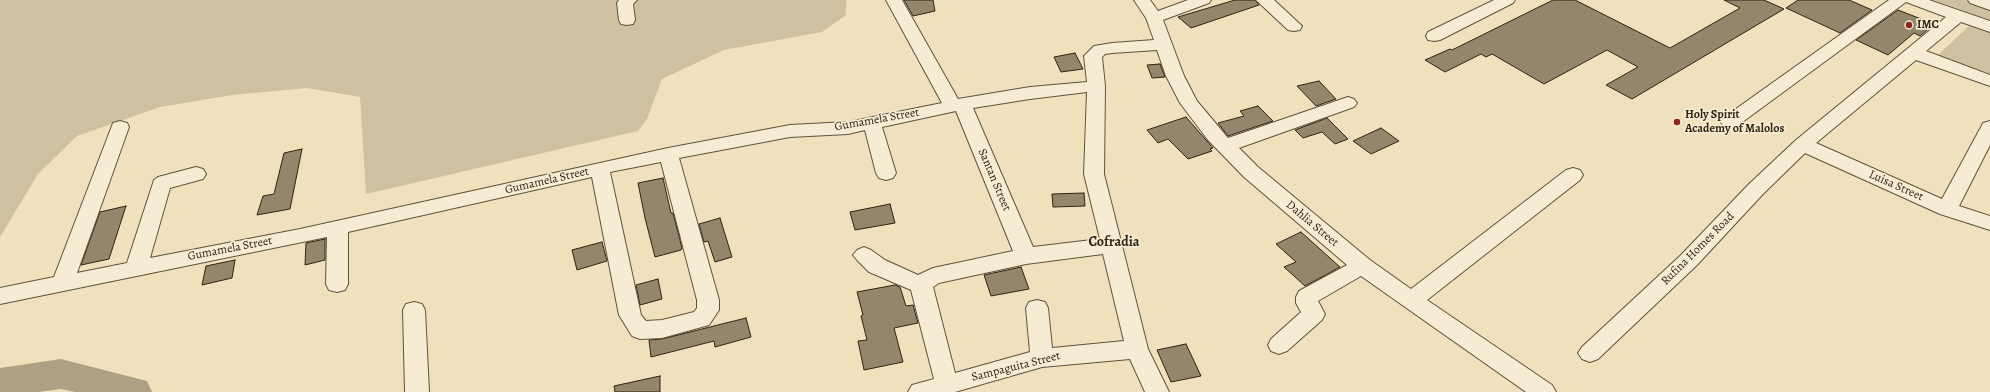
<!DOCTYPE html>
<html>
<head>
<meta charset="utf-8">
<style>
  body { margin:0 }
  canvas { display:block; background:#f0e1bc }
</style>
</head>
<body>
<canvas width="1990" height="392"></canvas>
<script>
const context = document.querySelector('canvas').getContext('2d');
context.lineJoin = 'round';
function fillPath(path, color) { context.fillStyle = color; context.fill(path, 'evenodd'); }
const toPath = rows => new Path2D(rows.map(r => 'M' + r).join(''));
function strokePath(path, color, width, dash) { context.strokeStyle = color; context.lineWidth = width; context.lineCap = dash ? 'butt' : 'round'; context.setLineDash(dash || []); context.stroke(path); }
function label(font, color, halo, rows, align = 'center') {
  context.font = font + ' Alegreya,serif'; context.lineWidth = 3.5; context.setLineDash([]); context.textBaseline = 'middle'; context.strokeStyle = halo; context.fillStyle = color; for (const [text, x, y, turn = 0] of rows) {
    context.save(); context.translate(x, y); context.rotate((+turn || 0) * Math.PI / 180); context.textAlign = isNaN(turn) ? turn : align; if (halo) context.strokeText(text, 0, 0); context.fillText(text, 0, 0); context.restore();
  }
}
const green = toPath([
  [0,0,846,0,846,15,822,32,724,50,662,79,647,119,638,131,366,194,360,97,307,88,232,95,160,107,77,136,38,174,0,237],
  [1933,0,1990,0,1990,20,1970,13],
  [1969,26,1990,33,1990,76,1942,60,1939,54]
]);
const river = toPath([
  [61,359,147,381,152,392,75,392,61,389,38,392,0,392,0,368,61,359]
]);
const building = toPath([
  [904,0,933,0,935,11,913,16,904,0],
  [1235,0,1255,0,1259,5,1191,28,1178,17,1235,0],
  [1553,0,1575,0,1670,48,1740,8,1724,0,1764,0,1784,9,1632,99,1606,85,1638,67,1607,50,1544,84,1492,54,1486,57,1481,54,1445,72,1425,60,1450,49,1452,50,1553,0],
  [1798,0,1849,0,1872,10,1840,33,1786,8,1798,0],
  [1898,10,1934,24,1920,36,1914,33,1888,55,1856,40,1898,10],
  [1075,53,1083,69,1061,72,1054,57,1075,53],
  [1160,64,1165,77,1152,78,1147,65,1160,64],
  [1319,81,1336,99,1316,106,1297,86,1319,81],
  [1258,106,1273,121,1228,136,1218,123,1244,116,1240,111,1258,106],
  [1186,117,1213,148,1210,149,1212,151,1188,159,1168,139,1158,143,1147,130,1186,117],
  [1327,118,1348,139,1335,144,1322,132,1303,138,1295,130,1327,118],
  [1381,128,1399,141,1371,154,1353,141,1381,128],
  [302,149,290,209,257,215,263,196,274,194,284,153,302,149],
  [663,178,671,213,673,213,682,248,681,250,655,257,645,218,638,183,663,178],
  [1084,193,1085,206,1053,207,1052,194,1084,193],
  [890,204,895,223,855,230,850,212,890,204],
  [126,206,109,259,81,265,100,212,126,206],
  [720,218,732,257,715,262,708,241,704,242,699,224,720,218],
  [1301,232,1340,267,1305,286,1284,267,1296,262,1276,244,1301,232],
  [325,239,325,260,305,265,306,243,325,239],
  [602,242,607,261,577,270,572,250,602,242],
  [235,260,232,278,202,285,206,266,235,260],
  [1021,267,1029,289,991,296,984,275,1021,267],
  [658,279,662,299,640,305,636,285,658,279],
  [895,285,900,287,906,306,913,305,918,323,894,328,903,362,864,370,858,341,867,340,861,316,863,315,857,292,895,285],
  [746,318,751,337,715,347,714,341,651,357,649,340,662,339,746,318],
  [1186,344,1201,376,1171,382,1157,350,1186,344],
  [660,376,660,392,615,392,614,386,660,376]
]);
const minor = toPath([
  [619,0,637,0,633,4,635,20,633,24,627,25,621,24,619,20,617,3,619,0],
  [886,0,902,0,958,99,1030,87,1087,82,1084,56,1094,46,1112,43,1154,40,1146,18,1134,0,1150,0,1158,11,1188,0,1211,0,1209,3,1163,20,1184,76,1197,101,1228,138,1342,99,1348,97,1354,99,1357,103,1354,107,1239,148,1258,167,1370,260,1411,289,1566,170,1573,168,1580,170,1583,175,1580,180,1427,300,1552,385,1556,392,1526,392,1361,276,1318,301,1325,314,1322,320,1287,351,1279,354,1271,351,1268,345,1271,339,1301,312,1296,303,1296,297,1299,291,1347,265,1244,177,1208,140,1180,103,1166,76,1157,50,1112,53,1105,54,1102,57,1105,86,1104,174,1148,349,1169,392,1145,392,1130,359,1042,367,955,392,908,392,912,385,934,379,911,290,869,272,857,260,853,255,857,250,864,247,871,250,885,260,918,275,933,268,1013,251,956,111,882,127,896,173,893,178,886,180,879,178,876,173,865,130,848,134,790,137,679,158,719,300,719,310,709,325,662,338,640,339,632,336,619,315,592,177,348,232,348,284,345,290,337,292,329,290,326,284,327,237,0,304,0,288,54,277,113,123,120,121,127,123,129,127,77,273,127,263,154,180,158,177,196,167,203,169,206,174,203,179,170,188,150,258,300,229,668,148,790,125,848,122,942,103,886,0],
  [1087,92,1084,174,1100,239,1033,247,973,108,1030,99,1087,92],
  [661,162,697,300,697,308,694,312,662,320,646,321,641,315,610,172,661,162],
  [1103,254,1124,341,1052,348,1048,308,1045,302,1037,300,1029,302,1026,308,1030,352,955,373,933,287,939,283,1026,264,1103,254],
  [1256,0,1274,0,1302,26,1300,30,1294,31,1288,30,1256,0],
  [1494,0,1515,0,1513,3,1440,40,1434,41,1428,40,1426,36,1428,32,1494,0],
  [1889,0,1929,0,1990,21,1990,32,1961,22,1926,51,1990,75,1990,86,1916,60,1816,143,1942,199,1981,127,1983,123,1990,121,1990,145,1959,206,1990,216,1990,230,1940,214,1805,153,1763,194,1697,265,1598,359,1590,362,1582,359,1578,353,1582,347,1681,255,1749,184,1796,140,1946,17,1906,2,1737,126,1730,128,1723,126,1721,122,1723,118,1889,0],
  [1968,0,1990,0,1990,10,1970,3,1968,0],
  [414,302,422,304,425,310,429,392,405,392,403,310,406,304,414,302]
]);
const markers = [
  [1909,25,4,"#8f2418"],
  [1677,122,4,"#8f2418"]
];
const poiNames = [
  ["IMC",1917,25],
  ["Holy Spirit",1685,115],
  ["Academy of Malolos",1685,129]
];
const streetNames = [
  ["Gumamela Street",877,120,-10],
  ["Santan Street",994,180,67],
  ["Gumamela Street",547,181,-13],
  ["Luisa Street",1896,186,24],
  ["Dahlia Street",1312,224,40],
  ["Gumamela Street",230,249,-11],
  ["Rufina Homes Road",1698,249,-45],
  ["Sampaguita Street",1016,367,-14]
];
const quarterNames = [
  ["Cofradia",1114,243]
];
fillPath(green, '#cfc19f');
fillPath(river, '#aea083');
fillPath(building, '#93866b');
strokePath(building, '#2f2313', 1);
strokePath(minor, '#5f523d', 2);
fillPath(minor, '#f5ecd3');
for (const [x, y, r, color] of markers) { const dot = new Path2D(); dot.arc(x, y, r, 0, 2 * Math.PI); context.fillStyle = color; context.fill(dot); strokePath(dot, '#f5ecd3', 1.5); }
label('bold 12px', '#2f2313', '#f5ecd3', poiNames, 'left');
label('12px', '#2f2313', '#f5ecd3', streetNames);
label('bold 14px', '#2f2313', '#f5ecd3', quarterNames);
</script>
</body>
</html>
